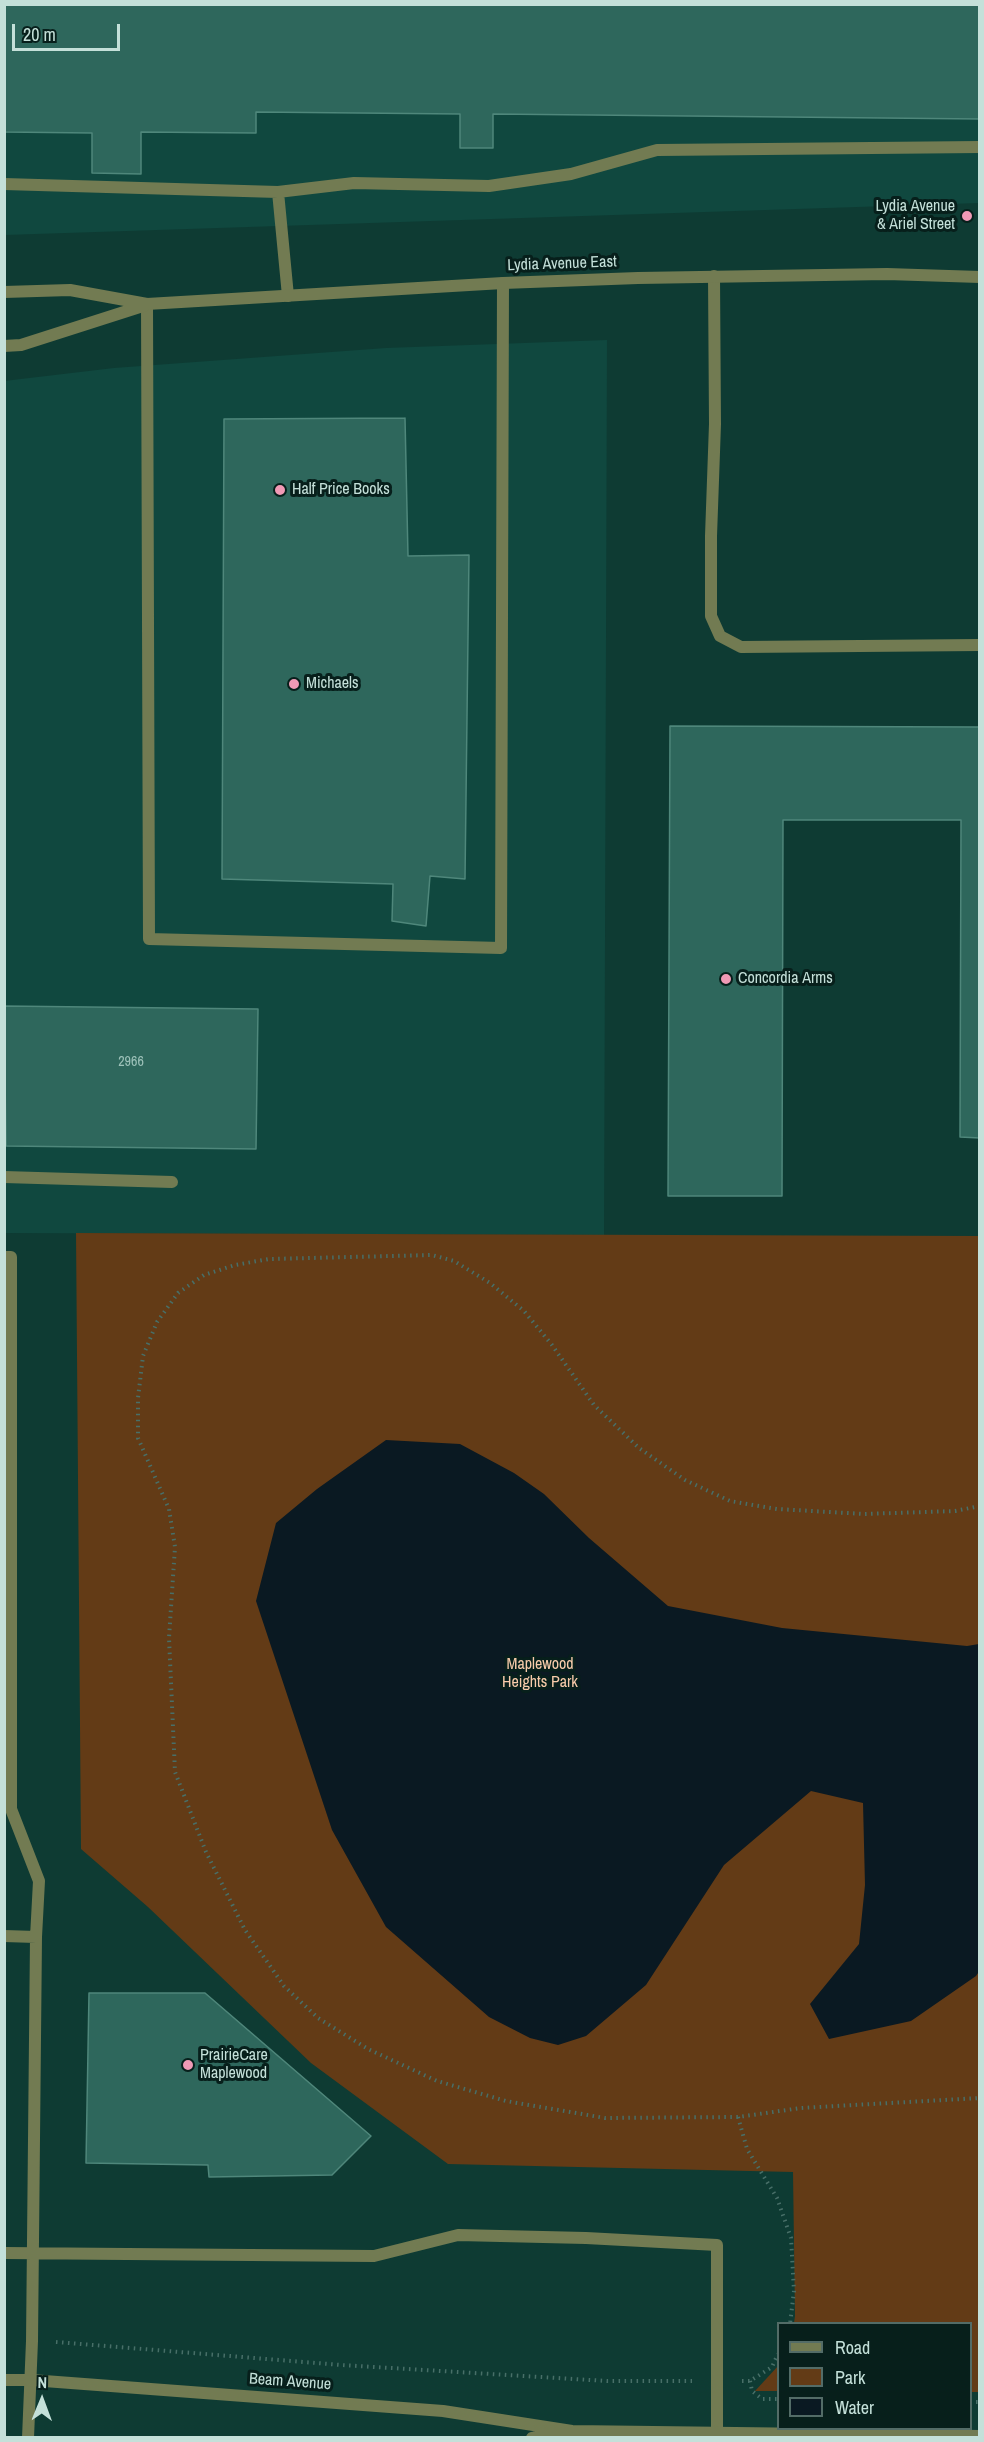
<!DOCTYPE html>
<html>
<head>
<meta charset="utf-8">
<style>
  body { margin:0 }
  #map { position:relative; width:984px; height:2442px; overflow:hidden; background:#0e3b33; font-family:"Archivo Narrow",sans-serif }
  canvas { display:block }
  .frame { position:absolute; inset:0; border:6px solid #c4e0d9; pointer-events:none }
  .legend { position:absolute; left:777px; top:2322px; width:195px; height:108px; box-sizing:border-box; background:#071f1b; border:2px solid #536c67; margin:0; padding:8px 10px; list-style:none; font-size:18px; color:#c4e0d9 }
  .legend li { display:flex; align-items:center; gap:12px; height:30px }
  .legend b { width:30px; border:2px solid #536c67 }
  .north { position:absolute; left:12px; top:2370px; width:60px; height:60px; -webkit-text-stroke:4px #071f1b; paint-order:stroke; rotate:1deg; font-size:16px; font-weight:700; line-height:24px; text-align:center; color:#c4e0d9 }
  .north::after { content:''; display:block; margin:auto; width:21px; height:27px; background:#c4e0d9; clip-path:polygon(50% 0,100% 100%,50% 72%,0 100%) }
  .scale { position:absolute; left:12px; top:24px; width:108px; height:27px; box-sizing:border-box; border:3px solid #c4e0d9; border-top:0; padding-left:8px; font-size:18px; line-height:21px; white-space:nowrap; color:#c4e0d9; -webkit-text-stroke:4px #071f1b; paint-order:stroke }
</style>
</head>
<body>
<div id="map">
<canvas width="984" height="2442"></canvas>
<div class="frame"></div>
<ul class="legend">
<li><b style="height:8px;background:#727b52"></b>Road</li>
<li><b style="height:16px;background:#633b16"></b>Park</li>
<li><b style="height:16px;background:#0a1922"></b>Water</li>
</ul>
<div class="north">N</div>
<div class="scale">20 m</div>
</div>
<script>
const context = document.querySelector('canvas').getContext('2d');
context.lineJoin = 'round';
function fillPath(path, color) { context.fillStyle = color; context.fill(path, 'evenodd'); }
const toPath = rows => new Path2D(rows.map(r => 'M' + r).join(''));
function strokePath(path, color, width, dash) { context.strokeStyle = color; context.lineWidth = width; context.lineCap = dash ? 'butt' : 'round'; context.setLineDash(dash || []); context.stroke(path); }
function label(font, color, halo, rows, align = 'center') {
  context.font = font + ' "Archivo Narrow",sans-serif'; context.lineWidth = 6; context.setLineDash([]); context.textBaseline = 'middle'; context.strokeStyle = halo; context.fillStyle = color; for (const [text, x, y, turn = 0] of rows) {
    context.save(); context.translate(x, y); context.rotate((+turn || 0) * Math.PI / 180); context.textAlign = isNaN(turn) ? turn : align; if (halo) context.strokeText(text, 0, 0); context.fillText(text, 0, 0); context.restore();
  }
}
const built = toPath([
  [4,5,979,5,979,203,5,235],
  [607,340,604,1235,5,1233,4,381,114,368,386,348]
]);
const green = toPath([
  [76,1233,979,1236,979,2392,971,2392,970,2324,794,2323,795,2316,793,2172,448,2164,311,2063,148,1907,81,1849],
  [778,2366,778,2391,755,2391]
]);
const water = toPath([
  [386,1440,460,1444,514,1473,544,1494,589,1538,668,1606,782,1628,967,1646,979,1644,980,1970,976,1976,911,2021,829,2039,810,2004,859,1944,865,1885,863,1803,811,1791,724,1865,646,1985,586,2036,558,2045,530,2038,489,2017,386,1927,332,1830,256,1601,276,1523,317,1489]
]);
const building = toPath([
  [4,4,980,4,980,119,493,114,493,148,460,148,460,114,256,112,256,133,141,132,141,174,92,173,92,133,4,132,4,4],
  [405,418,408,556,469,555,465,879,430,876,426,926,392,921,393,884,222,879,224,419,405,418],
  [670,726,980,727,980,1138,960,1137,961,820,783,820,782,1196,668,1196,670,726],
  [4,1006,258,1009,256,1149,6,1146,4,1006],
  [89,1993,205,1993,371,2136,332,2175,209,2177,208,2165,86,2163,89,1993]
]);
const path = toPath([
  [980,1506,955,1511,864,1514,777,1509,730,1501,685,1480,639,1448,594,1405,552,1345,524,1311,490,1283,454,1261,432,1255,269,1259,235,1265,204,1275,178,1293,157,1322,143,1356,138,1398,138,1438,169,1509,175,1547,169,1638,175,1772,206,1852,245,1930,284,1986,318,2018,368,2049,437,2081,506,2101,605,2118,738,2117,801,2108,980,2098],
  [738,2117,747,2149,777,2198,791,2238,794,2291,790,2324],
  [56,2342,341,2365,607,2381,692,2381],
  [742,2381,750,2381,772,2367,778,2354],
  [750,2381,752,2391,762,2399,778,2399],
  [970,2402,980,2402]
]);
const service = toPath([
  [4,184,278,192,288,296],
  [278,192,354,183,489,186,571,174,657,150,980,147],
  [714,276,715,424,711,536,711,616,720,636,741,647,980,645],
  [147,304,149,939,501,948,503,283],
  [4,1177,172,1182],
  [4,1257,11,1257,11,1809,39,1881,36,1937],
  [4,1936,36,1937,32,2341,28,2438],
  [4,2253,374,2256,458,2235,586,2238,717,2245,717,2433]
]);
const minor = toPath([
  [4,2380,31,2380,443,2411,572,2431,980,2436],
  [532,2438,559,2433]
]);
const tertiary = toPath([
  [4,292,70,290,147,304,503,283,638,278,887,274,980,277],
  [4,346,21,345,146,305]
]);
const markers = [
  [967,216,6,"#f09ab6"],
  [280,490,6,"#f09ab6"],
  [294,684,6,"#f09ab6"],
  [726,979,6,"#f09ab6"],
  [188,2065,6,"#f09ab6"]
];
const numberNames = [
  ["2966",131,1062]
];
const poiNames = [
  ["Lydia Avenue",955,207,"right"],
  ["& Ariel Street",955,225,"right"],
  ["Half Price Books",292,490],
  ["Michaels",306,684],
  ["Concordia Arms",738,979],
  ["PrairieCare",200,2056],
  ["Maplewood",200,2074]
];
const streetNames = [
  ["Lydia Avenue East",562,264,-2],
  ["Beam Avenue",290,2382,4]
];
const parkNames = [
  ["Maplewood",540,1665],
  ["Heights Park",540,1683]
];
fillPath(built, '#10483f');
fillPath(green, '#633b16');
fillPath(water, '#0a1922');
fillPath(building, '#2e675c');
strokePath(building, '#4f877b', 1.5);
strokePath(path, '#486f68', 4, [1.5, 4.5]);
strokePath(service, '#727b52', 12);
strokePath(minor, '#727b52', 12);
strokePath(tertiary, '#727b52', 12);
for (const [x, y, r, color] of markers) { const dot = new Path2D(); dot.arc(x, y, r, 0, 2 * Math.PI); context.fillStyle = color; context.fill(dot); strokePath(dot, '#071f1b', 2); }
label('14px', '#9ec2ba', null, numberNames);
label('16px', '#c4e0d9', '#071f1b', poiNames, 'left');
label('16px', '#c4e0d9', '#071f1b', streetNames);
label('16px', '#f8ccab', '#071f1b', parkNames);
</script>
</body>
</html>
